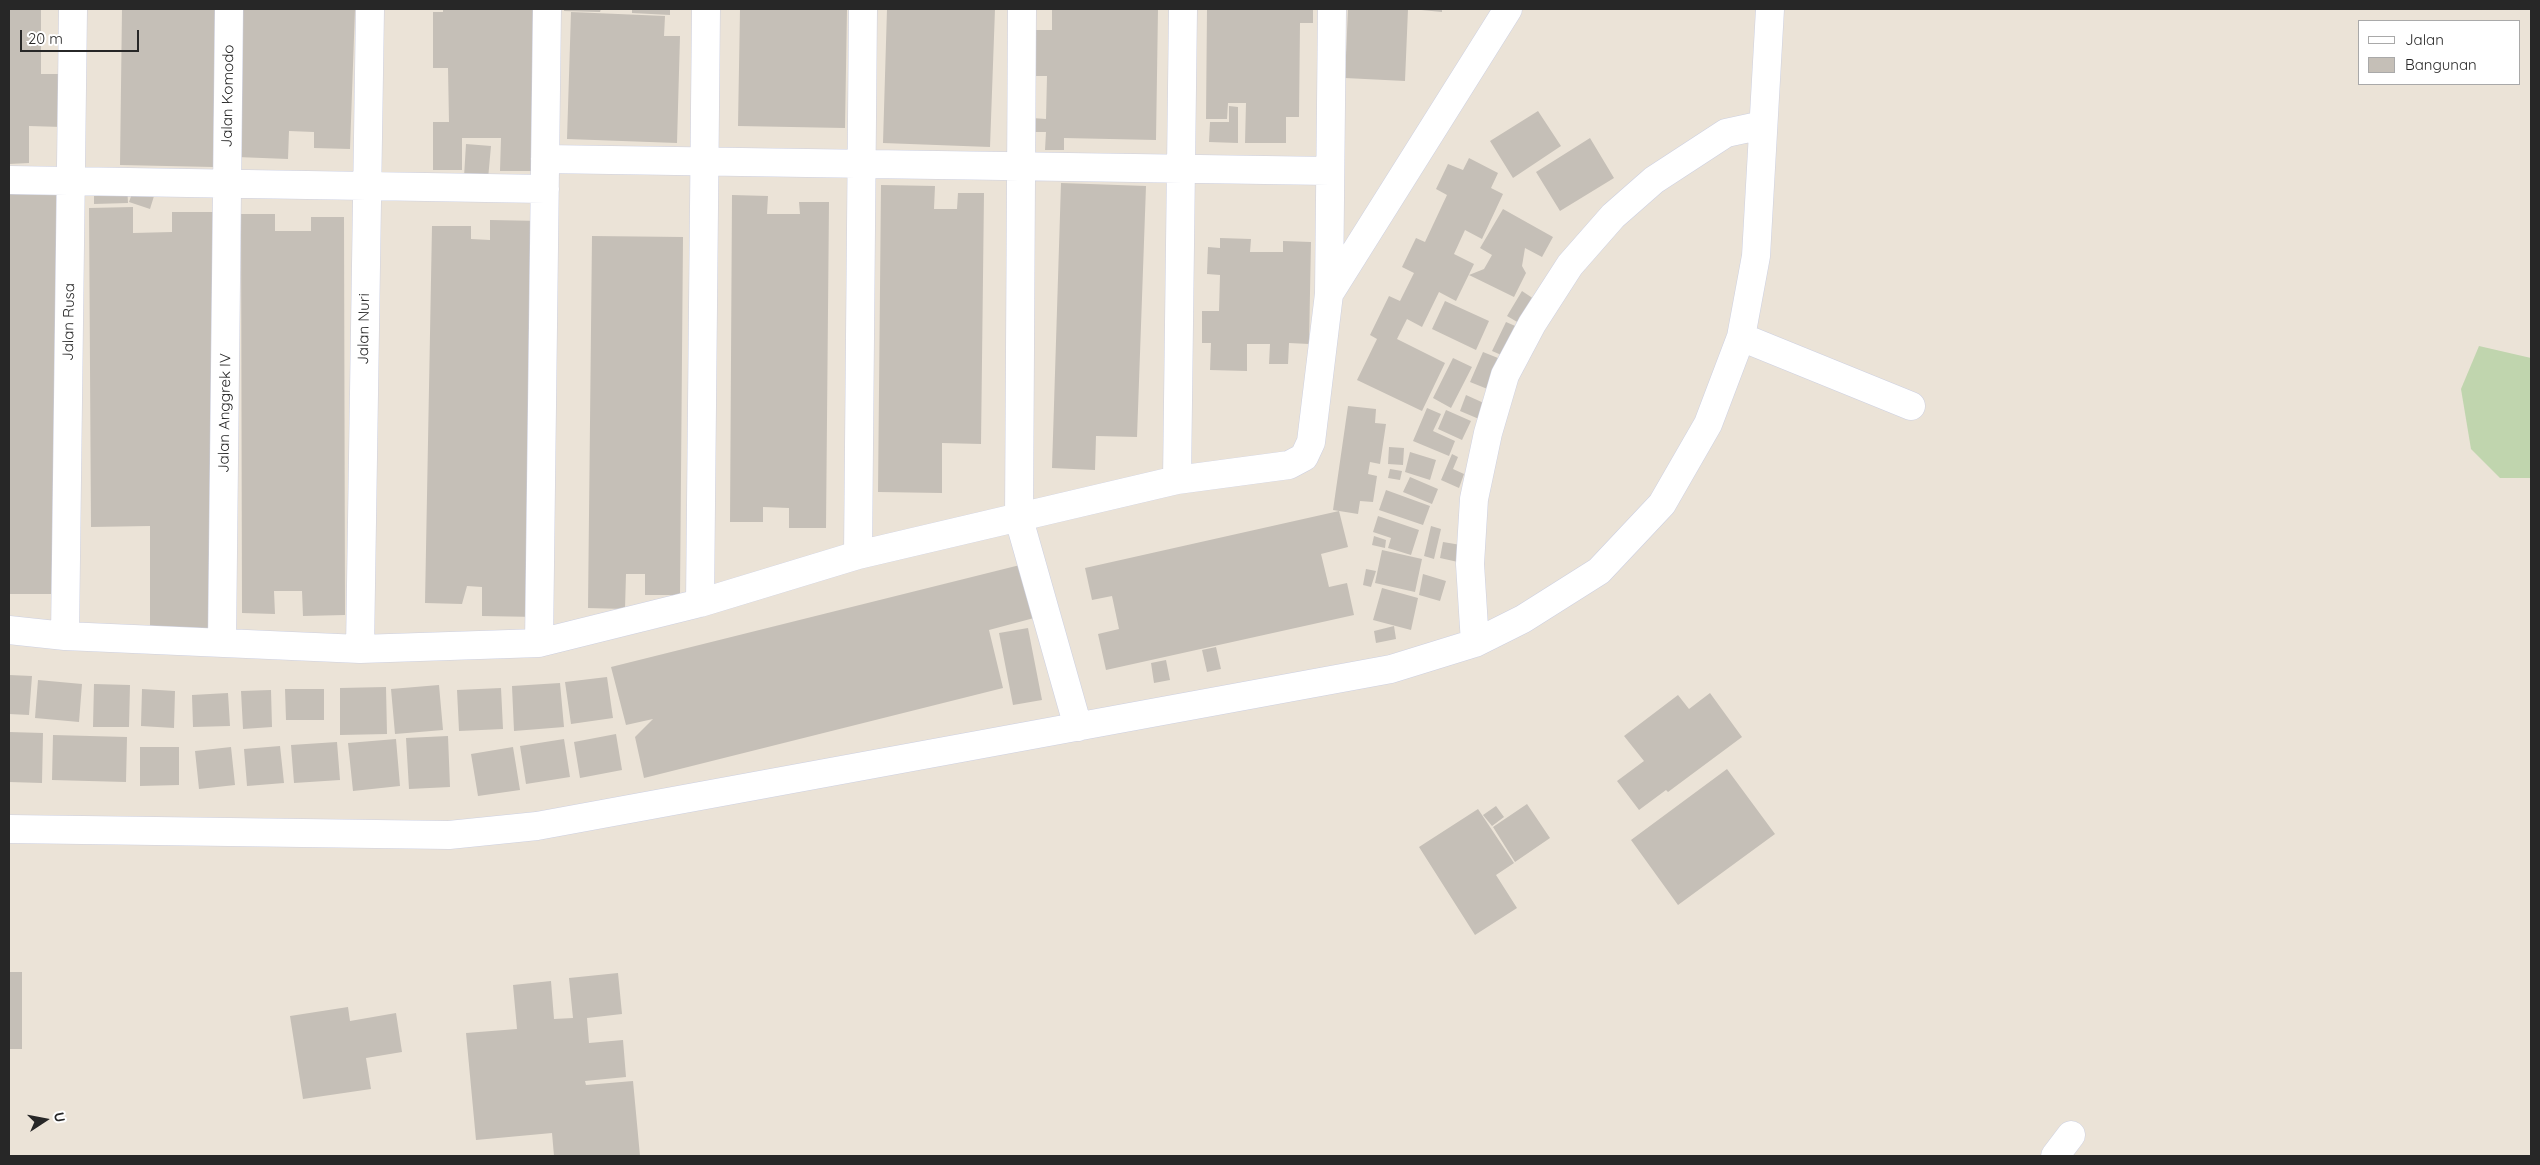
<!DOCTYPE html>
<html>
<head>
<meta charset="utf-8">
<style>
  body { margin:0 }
  #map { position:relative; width:2540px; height:1165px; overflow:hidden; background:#ebe3d7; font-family:Quicksand,sans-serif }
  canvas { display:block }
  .frame { position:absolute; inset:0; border:10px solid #272727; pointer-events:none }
  .legend { position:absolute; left:2358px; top:20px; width:162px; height:65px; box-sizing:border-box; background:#fff; border:1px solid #a9a9a9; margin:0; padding:6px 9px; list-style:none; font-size:15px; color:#272727 }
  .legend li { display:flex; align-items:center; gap:10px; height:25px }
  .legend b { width:25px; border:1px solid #a9a9a9 }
  .north { position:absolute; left:20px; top:1095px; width:50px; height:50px; -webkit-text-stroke:4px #fff; paint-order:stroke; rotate:79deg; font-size:14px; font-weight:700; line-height:20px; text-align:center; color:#272727 }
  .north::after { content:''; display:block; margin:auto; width:18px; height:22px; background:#272727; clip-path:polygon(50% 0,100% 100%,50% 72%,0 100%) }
  .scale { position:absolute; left:20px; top:30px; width:119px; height:22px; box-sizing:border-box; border:2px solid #272727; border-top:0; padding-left:6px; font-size:15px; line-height:18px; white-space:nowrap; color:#272727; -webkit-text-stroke:4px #fff; paint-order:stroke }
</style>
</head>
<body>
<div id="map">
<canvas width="2540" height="1165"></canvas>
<div class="frame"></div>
<ul class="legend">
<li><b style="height:6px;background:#fff"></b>Jalan</li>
<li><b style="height:14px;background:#c5bfb7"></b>Bangunan</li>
</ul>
<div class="north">U</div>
<div class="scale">20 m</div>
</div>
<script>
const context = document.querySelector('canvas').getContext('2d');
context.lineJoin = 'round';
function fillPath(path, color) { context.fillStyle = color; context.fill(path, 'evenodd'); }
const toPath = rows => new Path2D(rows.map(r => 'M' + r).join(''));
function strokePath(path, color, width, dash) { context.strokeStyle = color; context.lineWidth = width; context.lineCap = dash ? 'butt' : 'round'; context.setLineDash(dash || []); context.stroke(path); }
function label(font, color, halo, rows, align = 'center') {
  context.font = font + ' Quicksand,sans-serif'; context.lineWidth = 5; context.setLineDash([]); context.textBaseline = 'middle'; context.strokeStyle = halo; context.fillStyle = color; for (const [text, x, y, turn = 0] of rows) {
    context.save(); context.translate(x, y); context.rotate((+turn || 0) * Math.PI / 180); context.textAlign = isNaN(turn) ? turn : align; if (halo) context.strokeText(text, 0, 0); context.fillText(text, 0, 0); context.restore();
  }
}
const cemetery = toPath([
  [2479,346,2531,358,2531,478,2500,478,2471,449,2461,389]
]);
const building = toPath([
  [9,9,41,9,41,74,62,74,62,127,29,126,29,163,9,164],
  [122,9,216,9,213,167,120,165],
  [241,9,355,9,350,149,314,148,314,132,289,131,288,159,237,157],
  [443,9,542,9,542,171,500,171,501,138,462,138,462,170,433,170,433,122,449,122,448,68,433,68,433,12,443,12],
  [564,9,601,9,600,12,564,11],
  [632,9,670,9,670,15,632,13],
  [740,9,847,9,845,128,738,126],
  [887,9,995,9,990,147,883,143],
  [1052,9,1158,9,1156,140,1064,138,1064,150,1045,150,1046,132,1031,132,1032,118,1046,119,1047,76,1034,76,1035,30,1052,30],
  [1207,9,1313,9,1313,23,1300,23,1299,117,1286,117,1286,143,1245,143,1246,103,1228,103,1227,119,1206,119],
  [1348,9,1408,9,1405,81,1345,78],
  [1411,9,1442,9,1442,12],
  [571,12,665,16,664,36,680,36,677,143,567,139],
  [1229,106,1238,107,1238,143,1209,142,1210,122,1229,122],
  [1538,111,1561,146,1513,178,1490,141],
  [1590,138,1614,178,1560,211,1536,172],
  [466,144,491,146,488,179,464,177],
  [1469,158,1498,173,1491,188,1503,194,1482,239,1465,230,1454,254,1474,264,1456,301,1439,292,1422,327,1407,319,1397,339,1445,363,1422,411,1357,380,1377,339,1370,335,1389,296,1400,301,1414,273,1402,267,1416,238,1425,242,1447,195,1436,189,1448,164,1463,170],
  [1061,183,1146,186,1137,437,1096,436,1095,470,1052,468],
  [94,184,127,185,128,203,94,204],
  [881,185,935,186,934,209,957,209,958,193,984,193,981,444,942,443,942,493,878,492],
  [134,188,154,196,150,209,129,202],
  [9,190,57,190,58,594,9,594],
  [732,195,768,196,767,214,800,214,799,202,829,202,826,528,789,528,789,508,763,507,763,522,730,522],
  [133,207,133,233,172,232,172,212,213,212,216,632,150,632,150,526,91,527,89,208],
  [1503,209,1553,237,1542,257,1525,248,1522,266,1526,273,1514,297,1469,275,1484,269,1492,255,1480,248],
  [241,214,275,214,275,231,311,231,311,217,344,217,345,615,303,616,302,591,274,591,275,614,242,613],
  [490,220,542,221,537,617,482,616,482,587,467,586,462,604,425,603,432,226,471,226,471,239,490,240],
  [592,236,683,237,680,595,645,595,645,574,626,574,625,609,588,608],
  [1220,238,1251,239,1250,252,1283,252,1283,241,1311,242,1309,344,1289,343,1288,364,1269,364,1270,344,1247,344,1247,371,1210,370,1211,343,1202,343,1202,311,1219,311,1220,275,1207,274,1208,247,1220,248],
  [1522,291,1534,299,1519,323,1507,316],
  [1445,301,1489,321,1476,350,1432,329],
  [1506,322,1520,328,1506,357,1492,351],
  [1483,352,1503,360,1490,390,1470,382],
  [1453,358,1472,367,1451,408,1433,398],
  [1466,395,1486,404,1479,419,1460,411],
  [1348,406,1376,409,1375,423,1386,424,1380,464,1370,462,1368,474,1377,476,1373,502,1360,501,1358,514,1333,510],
  [1427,408,1441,414,1433,431,1455,441,1449,456,1413,441],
  [1446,410,1471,421,1462,440,1438,429],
  [1389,447,1404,448,1403,465,1388,464],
  [1410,452,1436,460,1430,480,1405,472],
  [1452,454,1458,457,1453,469,1464,474,1459,488,1441,480],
  [1390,469,1402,471,1400,480,1388,478],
  [1410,477,1438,489,1432,504,1403,492],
  [1386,490,1430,506,1423,525,1379,510],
  [1339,511,1348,547,1321,554,1329,587,1347,583,1354,615,1106,670,1098,634,1119,629,1112,596,1092,600,1085,568],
  [1378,516,1419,530,1411,555,1388,548,1391,538,1373,532],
  [1431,526,1441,529,1434,559,1424,556],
  [1374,536,1386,540,1385,548,1372,545],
  [1443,542,1461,545,1458,562,1440,558],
  [1382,550,1422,559,1415,592,1375,583],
  [1020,565,1034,618,989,630,1003,688,644,778,635,737,653,719,626,725,611,667],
  [1366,569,1376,571,1371,587,1363,585],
  [1423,574,1446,581,1440,601,1419,595],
  [1382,588,1418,598,1411,630,1373,620],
  [1394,626,1396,639,1376,643,1374,631],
  [1028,628,1042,700,1013,705,999,633],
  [1216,647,1221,669,1207,672,1202,650],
  [1166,660,1170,680,1154,683,1151,663],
  [9,675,32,676,29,715,9,714],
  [607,677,613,718,571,724,565,682],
  [38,680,82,684,79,722,35,718],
  [560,683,564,727,514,731,512,686],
  [94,684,130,685,129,727,93,727],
  [439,685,443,730,395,734,391,689],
  [386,687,387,734,340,735,340,688],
  [501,688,503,729,459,731,457,690],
  [142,689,175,691,174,728,141,726],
  [285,689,324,689,324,720,286,720],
  [271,690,272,727,243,729,241,691],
  [228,693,230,726,193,727,192,695],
  [1710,693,1742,737,1668,792,1666,790,1639,810,1617,781,1644,761,1624,736,1678,695,1689,709],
  [9,732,43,733,42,783,9,782],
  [616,734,622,770,580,778,574,742],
  [53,735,127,737,126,782,52,780],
  [448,736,450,787,409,789,406,738],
  [396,739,400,786,353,791,348,743],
  [564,739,570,777,526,784,520,746],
  [337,742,340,780,294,783,291,745],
  [280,746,284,783,247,786,244,749],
  [140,747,179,747,179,785,140,786],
  [231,747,235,785,199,789,195,751],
  [513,747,520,790,478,796,471,754],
  [1727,769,1775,834,1678,905,1631,840],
  [1527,804,1550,838,1515,862,1493,827],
  [1496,806,1504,817,1492,826,1483,815],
  [1478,809,1514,863,1496,875,1517,908,1475,935,1419,847],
  [9,972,22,972,22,1049,9,1049],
  [618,973,622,1014,587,1018,589,1043,623,1040,626,1077,585,1081,586,1085,633,1081,640,1156,554,1156,552,1133,476,1140,466,1033,517,1029,513,985,551,981,554,1019,573,1018,569,978],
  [348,1007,350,1021,396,1013,402,1052,366,1058,371,1089,303,1099,290,1016]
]);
const minor = toPath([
  [1022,9,1019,519,1078,727],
  [545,159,1330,171],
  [9,180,545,189],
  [1329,294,1508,9],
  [1741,337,1911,406],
  [1177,480,1183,9],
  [858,555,863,9],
  [700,603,706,9],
  [9,630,65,636,360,649,539,643,700,603,858,555,1177,480,1289,465,1304,457,1311,442,1329,294,1332,9],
  [65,636,73,9],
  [222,642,229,9],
  [539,643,547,9],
  [1475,643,1470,564,1474,499,1488,433,1505,375,1532,324,1570,265,1613,216,1654,180,1726,133,1763,125],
  [360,649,370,9],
  [9,829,449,835,537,826,1391,669,1475,643,1523,619,1599,571,1662,504,1708,424,1741,337,1756,256,1770,9],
  [2055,1156,2071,1135]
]);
const streetNames = [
  ["Jalan Komodo",228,96,-89],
  ["Jalan Rusa",69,322,-89],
  ["Jalan Nuri",364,329,-89],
  ["Jalan Anggrek IV",225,413,-89]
];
fillPath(cemetery, '#c0d5ae');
fillPath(building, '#c5bfb7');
strokePath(minor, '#cdd0e1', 29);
strokePath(minor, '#fff', 28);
label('15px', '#272727', '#fff', streetNames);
</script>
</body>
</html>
